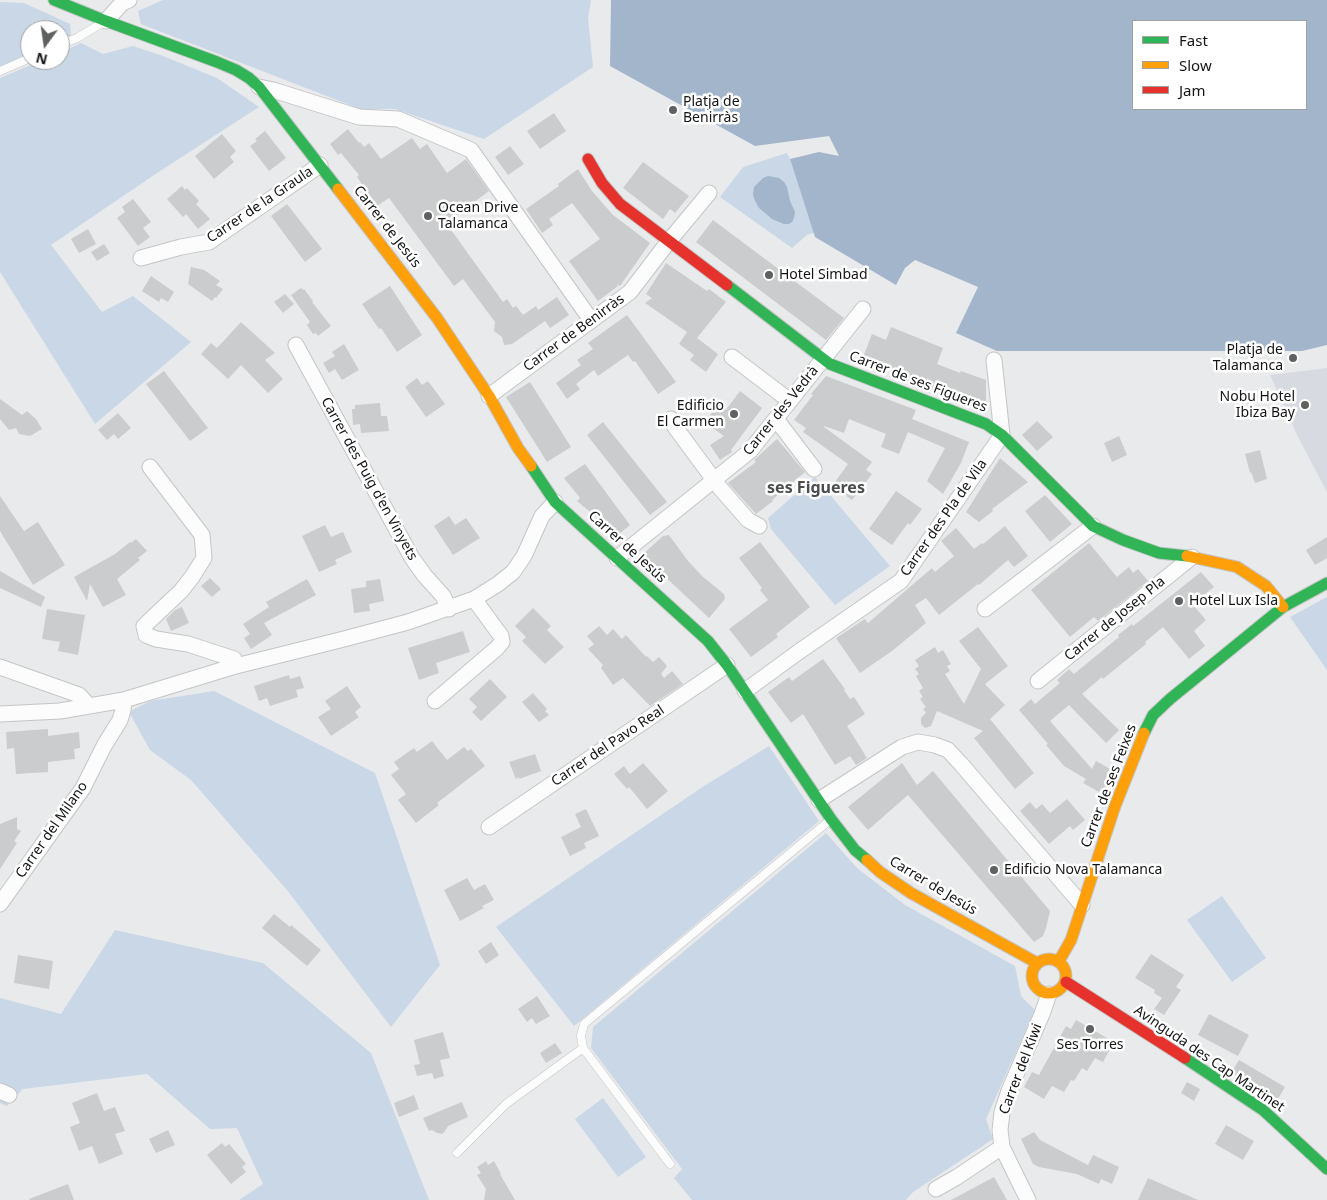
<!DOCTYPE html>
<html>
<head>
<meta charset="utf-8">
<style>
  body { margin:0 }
  #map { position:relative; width:1327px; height:1200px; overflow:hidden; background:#e9eaec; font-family:"Noto Sans",sans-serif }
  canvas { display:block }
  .legend { position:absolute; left:1132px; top:20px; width:175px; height:90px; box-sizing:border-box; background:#fff; border:1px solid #a1a1a2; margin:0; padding:6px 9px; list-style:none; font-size:15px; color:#151516 }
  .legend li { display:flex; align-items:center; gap:10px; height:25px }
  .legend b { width:25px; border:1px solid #a1a1a2 }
  .north { position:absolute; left:20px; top:20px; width:50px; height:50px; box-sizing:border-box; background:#fff; border:1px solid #a1a1a2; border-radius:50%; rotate:194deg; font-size:14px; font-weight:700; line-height:20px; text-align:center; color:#151516 }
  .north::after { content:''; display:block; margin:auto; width:18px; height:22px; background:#5f6061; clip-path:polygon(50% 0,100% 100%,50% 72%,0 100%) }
</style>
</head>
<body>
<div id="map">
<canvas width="1327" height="1200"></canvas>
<ul class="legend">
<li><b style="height:6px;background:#30b455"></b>Fast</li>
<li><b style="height:6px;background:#ff9f0a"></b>Slow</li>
<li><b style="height:6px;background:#e5322d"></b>Jam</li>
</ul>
<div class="north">N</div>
</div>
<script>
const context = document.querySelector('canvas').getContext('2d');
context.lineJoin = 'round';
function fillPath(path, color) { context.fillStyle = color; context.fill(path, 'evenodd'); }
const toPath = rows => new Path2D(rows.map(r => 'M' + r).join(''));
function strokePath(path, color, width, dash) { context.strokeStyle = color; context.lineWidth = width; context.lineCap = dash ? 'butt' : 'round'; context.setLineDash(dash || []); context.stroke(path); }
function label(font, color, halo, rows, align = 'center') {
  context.font = font + ' "Noto Sans",sans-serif'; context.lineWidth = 5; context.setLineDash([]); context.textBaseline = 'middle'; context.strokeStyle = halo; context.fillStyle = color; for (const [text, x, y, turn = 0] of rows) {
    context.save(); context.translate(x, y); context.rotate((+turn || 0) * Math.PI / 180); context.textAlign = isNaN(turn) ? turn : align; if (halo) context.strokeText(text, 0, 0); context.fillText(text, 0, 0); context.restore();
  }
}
const built = toPath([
  [1327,368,1327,492,1297,435,1270,375]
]);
const green = toPath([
  [163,0,591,0,588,18,593,67,484,139,395,109,360,109,141,24,138,11],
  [0,2,24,3,70,24,71,36,60,41,60,30,30,30,30,54,0,66],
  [81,43,103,54,133,46,163,56,217,78,259,107,157,173,51,245,102,312,133,296,191,342,95,424,0,272,0,78,42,60,60,60,60,53],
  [787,153,790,159,814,233,807,235,792,248,720,197,743,167],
  [815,477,890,566,835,605,771,529,768,518],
  [1327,597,1327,670,1290,617],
  [214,691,375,773,440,965,391,1027,287,890,191,780,150,750,129,712,150,701],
  [769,746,819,821,574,1026,496,927,704,786],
  [826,833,857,868,905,905,1015,966,1021,996,1035,1010,986,1119,993,1139,913,1192,906,1200,692,1200,674,1178,682,1169,591,1048,593,1027],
  [1222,896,1266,958,1232,982,1187,920],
  [115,930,263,963,371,1053,429,1200,239,1200,263,1184,237,1128,210,1129,147,1074,23,1089,7,1106,0,1103,0,998,61,1014],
  [603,1098,646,1157,618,1177,575,1119]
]);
const water = toPath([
  [611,0,1327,0,1327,345,1302,351,997,351,956,333,978,287,915,260,905,268,896,285,815,237,790,159,819,152,839,156,829,136,755,146,610,66],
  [1133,21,1306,21,1306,109,1133,109],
  [768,176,779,178,784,182,787,187,790,201,795,212,794,218,792,222,789,224,784,224,772,219,759,208,755,201,753,195,754,187,763,178]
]);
const building = toPath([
  [554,113,566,131,540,149,527,131],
  [348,129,359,143,360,142,364,147,369,143,381,159,412,138,420,149,427,144,447,173,466,159,489,191,446,223,503,302,507,299,513,308,516,306,523,315,536,306,538,310,557,297,569,315,550,328,545,321,512,344,504,345,502,337,494,331,495,322,463,279,454,286,389,198,377,206,357,177,359,175,341,153,338,155,330,144],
  [265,131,286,158,269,171,250,146,257,141,255,139],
  [222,134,236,151,230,157,234,162,214,179,195,156],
  [510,146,524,164,508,175,495,157],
  [643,162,689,196,675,213,670,209,663,219,623,188],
  [578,169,592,191,613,215,650,243,620,286,616,284,618,286,598,301,569,261,600,239,572,203,549,219,553,225,542,233,526,209,559,186,558,184],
  [182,186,185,190,187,188,199,201,196,204,210,219,198,229,186,214,183,217,167,199],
  [133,199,151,222,143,228,150,237,138,246,117,218,125,212,122,207],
  [287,204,322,249,305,262,271,216],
  [713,220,844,318,826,340,696,242],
  [88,229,96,244,79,253,71,239],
  [104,244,110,253,97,261,91,252],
  [666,263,707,291,709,289,726,302,697,338,718,354,706,372,690,360,694,355,679,344,687,332,645,303,652,298,646,294],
  [191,267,204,270,220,281,216,285,223,289,216,298,215,297,212,301,188,284],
  [151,276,174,292,168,302,161,298,159,302,142,291],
  [390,286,422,335,397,352,381,328,379,329,362,304],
  [301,288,303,290,304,289,313,301,312,302,331,326,318,336,316,333,313,334,307,325,310,322,291,295],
  [285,294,294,304,283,313,274,302],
  [627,315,676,382,658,394,635,361,633,362,628,355,598,376,594,370,576,384,580,389,567,399,556,383,581,365,577,360,593,349,588,343],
  [241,322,275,353,265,360,283,379,268,393,241,365,228,379,201,354,211,343,217,348],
  [891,327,943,348,937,364,960,373,961,371,986,380,986,402,984,410,903,379,905,374,863,357,872,334,886,340],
  [344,344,359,370,342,380,335,369,329,373,323,363,335,356,332,352],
  [164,371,208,428,190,441,146,384],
  [826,376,916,410,912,419,969,442,961,463,943,494,927,481,945,448,908,432,899,454,881,447,886,434,849,419,844,433,824,426,824,427,872,462,866,470,872,474,852,500,832,486,848,464,803,432,806,428,794,420,813,395,811,394],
  [417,378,422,385,428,381,445,404,426,417,405,387],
  [530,382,571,447,547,462,506,397],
  [740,391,762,408,731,450,732,452,720,460,710,445,724,436,710,426,713,422,708,418,718,404,726,410],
  [0,399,22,415,27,411,36,419,42,429,30,436,19,434,16,428,9,430,0,419],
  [380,403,381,416,387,416,389,431,361,433,360,424,353,425,352,409,355,409,355,405],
  [118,413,131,428,118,439,114,434,107,440,98,430],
  [1037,421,1053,437,1037,451,1022,435],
  [603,422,667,502,650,515,587,435],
  [1119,436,1127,455,1112,462,1104,443],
  [777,439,805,472,772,500,773,501,756,514,728,483,756,462,754,460],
  [1260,450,1267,479,1255,483,1251,472,1250,473,1245,454],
  [1000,458,1028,482,992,509,993,511,979,522,966,512],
  [585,464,630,525,619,534,616,531,614,532,577,501,580,498,564,478],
  [896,491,922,509,910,525,908,523,892,545,869,529],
  [1045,495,1072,524,1050,542,1025,511],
  [0,496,24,531,38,522,65,565,33,585,0,531],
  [449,516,455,525,466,518,480,538,453,555,434,526],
  [325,525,331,537,343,532,352,552,335,560,337,564,319,572,302,536],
  [1005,526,1028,556,1014,567,1008,560,979,585,978,584,939,615,926,598,915,605,926,623,892,651,860,673,836,638,865,619,868,623,932,568,935,572,954,556,941,541,956,528,974,549,982,543,983,544],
  [669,535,688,561,702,576,724,594,725,599,709,618,642,555,663,536],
  [1327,537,1327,558,1315,565,1306,550],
  [136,539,147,551,138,558,140,560,117,579,126,595,103,607,90,584,87,601,74,577,115,554,130,542,131,543],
  [760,542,810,607,776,634,778,637,751,657,729,629,768,600,760,590,762,588,739,558],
  [1089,543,1117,577,1129,567,1133,573,1138,569,1148,581,1098,621,1094,617,1070,637,1031,590],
  [0,571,45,597,41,607,0,588],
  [1201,572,1214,587,1192,604,1206,620,1194,631,1205,646,1189,659,1163,627,1145,642,1146,644,1103,679,1102,677,1082,694,1119,730,1106,743,1069,705,1050,721,1092,769,1096,761,1112,770,1104,784,1108,789,1108,791,1102,788,1099,792,1083,783,1086,779,1064,766,1046,745,1048,744,1019,710,1031,699,1035,704,1060,683,1057,680,1069,669,1074,674,1119,637,1118,635,1132,624,1133,626],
  [210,578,221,589,212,597,201,586],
  [307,579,316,595,264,623,272,635,251,649,244,638,250,634,243,624,269,607,266,602],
  [380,579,384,601,369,604,370,611,354,613,351,589,366,587,366,581],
  [182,607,189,623,171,631,166,619,175,610],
  [533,608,551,626,547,630,564,647,545,664,522,641,526,637,515,626],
  [47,609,85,615,78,655,58,651,60,642,42,639],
  [599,626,607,635,613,629,622,639,626,635,646,657,647,656,653,662,659,657,667,666,661,674,664,678,672,671,683,684,650,706,623,678,613,685,601,668,603,665,588,649,594,644,587,636],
  [978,627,1008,666,985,684,1005,705,990,719,1034,773,1015,789,974,738,983,731,937,711,931,726,925,728,921,724,921,718,926,713,923,709,926,707,920,699,923,697,919,691,923,688,916,676,919,674,915,669,919,666,915,660,935,647,938,653,943,650,951,664,947,666,950,671,945,674,964,704,981,669,959,641],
  [463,631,470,652,436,663,439,673,419,680,408,648],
  [823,659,845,689,844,690,850,699,854,697,865,714,847,726,867,758,856,765,850,756,835,765,803,714,791,723,768,692,789,677,792,681],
  [289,675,290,679,300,676,304,688,296,690,298,697,270,706,267,698,259,701,254,686],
  [490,679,507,697,481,721,472,712,477,707,469,699],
  [347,686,361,707,355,712,359,717,331,736,318,717,331,709,325,701],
  [533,693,547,709,545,711,549,715,539,722,522,702],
  [48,729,48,736,79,732,80,748,74,749,75,759,48,762,48,772,16,774,14,748,7,749,6,732],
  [432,741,447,760,464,747,468,751,471,749,485,766,437,803,439,805,416,823,398,800,406,794,391,775,399,769,394,762,414,748,417,752],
  [535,754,541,771,519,779,519,777,516,779,509,762],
  [643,763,668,791,647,809,629,787,627,789,614,774,624,766,630,774],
  [902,763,917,785,933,771,1050,911,1046,928,1043,936,1034,942,908,795,868,830,848,807],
  [1067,799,1085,820,1073,830,1070,826,1049,844,1020,811,1030,802,1036,809,1042,804,1050,813],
  [586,809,599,836,584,843,586,848,570,856,561,837,581,827,575,814],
  [17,817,17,829,21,831,14,841,17,843,0,869,0,824],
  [467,878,474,890,485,884,494,900,482,906,484,908,460,921,444,890],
  [274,914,290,927,291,925,321,950,307,966,262,928],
  [491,942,499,955,486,964,478,951],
  [1151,954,1184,975,1176,987,1181,990,1164,1015,1154,1009,1162,998,1154,993,1155,990,1135,978],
  [18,955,53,961,49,989,14,983],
  [537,996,550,1016,536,1024,532,1018,527,1022,518,1009],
  [1209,1014,1249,1035,1238,1056,1198,1035],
  [1076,1020,1114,1042,1103,1062,1095,1058,1087,1071,1082,1068,1074,1081,1071,1080,1064,1092,1052,1086,1044,1099,1024,1087,1032,1072,1039,1075,1066,1026,1071,1029],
  [443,1032,450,1058,440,1060,444,1076,434,1079,432,1073,417,1076,414,1065,420,1064,414,1040],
  [555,1043,562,1053,546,1063,540,1053],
  [1239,1060,1285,1087,1275,1104,1231,1073],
  [1187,1082,1200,1089,1194,1101,1181,1093],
  [97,1093,104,1111,115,1107,125,1131,115,1134,123,1154,99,1164,92,1146,79,1151,70,1127,80,1123,72,1103],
  [414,1095,419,1109,399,1117,394,1103],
  [462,1102,468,1117,448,1126,445,1131,442,1134,437,1133,432,1130,429,1131,423,1118],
  [1226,1125,1254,1141,1243,1160,1215,1144],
  [168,1130,175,1145,156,1153,149,1139],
  [1034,1132,1040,1140,1088,1165,1093,1155,1119,1167,1112,1184,1101,1179,1099,1184,1077,1174,1039,1167,1033,1164,1021,1139],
  [222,1143,225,1147,229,1144,246,1164,242,1167,246,1172,231,1184,207,1155],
  [486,1161,488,1165,494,1161,501,1174,500,1174,515,1200,484,1200,486,1189,477,1175,481,1173,477,1167],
  [994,1177,1007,1200,951,1200],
  [1148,1178,1198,1200,1138,1200],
  [68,1184,74,1200,30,1200,29,1199]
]);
const lane = toPath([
  [60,45,77,38,102,23],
  [0,71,30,58],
  [457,1153,506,1104,583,1048],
  [670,1164,583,1048,581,1036,584,1024,830,820]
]);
const street = toPath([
  [106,21,122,3,129,0],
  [259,87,273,90,359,117,398,119,471,150,591,320],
  [141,258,181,247,209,242,320,165],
  [296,345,412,558,425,576,443,596,449,609],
  [732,357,790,401],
  [489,396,630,292,669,241,709,193],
  [671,419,675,427,720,488,748,520,759,526],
  [776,419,814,469],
  [150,467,202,535,204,558,192,577,181,591,144,626,146,635,156,639,188,644,234,659,236,666],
  [617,558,750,451,863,309],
  [985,609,1093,526],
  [0,667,79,695,89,706],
  [1038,681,1192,557],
  [745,691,797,653,901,581,1002,435,994,360],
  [435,701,497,648,502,642,501,636,474,599],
  [0,714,60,711,124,700,232,667,344,639,408,622,474,599,498,584,513,572,524,556,542,516,555,502],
  [819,800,902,747,918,742,935,745,948,750,961,764,1082,905],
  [489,827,727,665],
  [0,904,83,788,104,746,120,720,123,710,124,700],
  [0,1091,9,1095],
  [936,1189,957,1177,1002,1147],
  [1028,1200,1002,1147,1000,1130,1002,1112,1009,1091,1042,1014,1049,994]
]);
const fast = toPath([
  [54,0,106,21,217,62,236,70,249,78,259,87,338,189],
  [727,285,830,364,986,424,1002,435,1093,526,1123,540,1159,553,1187,556],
  [531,466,555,502,708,641,727,665,831,819,855,850,867,860],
  [1144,733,1153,715,1170,699,1283,607,1327,583],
  [1185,1058,1263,1110,1327,1169]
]);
const slow = toPath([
  [338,189,437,318,489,396,518,448,531,466],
  [1187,556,1237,567,1266,586,1283,607],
  [867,860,880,872,911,893,1037,963],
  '1032 976a17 17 0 1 1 34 0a17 17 0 1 1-34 0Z',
  [1059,961,1071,940,1115,806,1144,733]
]);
const jam = toPath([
  [588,159,602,183,620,204,727,285],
  [1066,982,1185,1058]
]);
const markers = [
  [673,110,5,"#5f6061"],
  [428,216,5,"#5f6061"],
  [769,275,5,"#5f6061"],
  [1293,358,5,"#5f6061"],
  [1305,405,5,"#5f6061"],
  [734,414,5,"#5f6061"],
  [1179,601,5,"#5f6061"],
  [994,870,5,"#5f6061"],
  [1090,1029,5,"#5f6061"]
];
const poiNames = [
  ["Platja de",683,102],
  ["Benirràs",683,118],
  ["Ocean Drive",438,208],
  ["Talamanca",438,224],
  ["Hotel Simbad",779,275],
  ["Platja de",1283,350,"right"],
  ["Talamanca",1283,366,"right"],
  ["Nobu Hotel",1295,397,"right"],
  ["Ibiza Bay",1295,413,"right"],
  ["Edificio",724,406,"right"],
  ["El Carmen",724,422,"right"],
  ["Hotel Lux Isla",1189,601],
  ["Edificio Nova Talamanca",1004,870],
  ["Ses Torres",1090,1045,"center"]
];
const streetNames = [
  ["Carrer de la Graula",260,205,-34],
  ["Carrer de Jesús",387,227,52],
  ["Carrer de Benirràs",574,333,-36],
  ["Carrer de ses Figueres",918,382,21],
  ["Carrer des Vedrà",781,411,-51],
  ["Carrer des Puig d'en Vinyets",369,479,61],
  ["Carrer des Pla de Vila",944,518,-55],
  ["Carrer de Jesús",627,547,42],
  ["Carrer de Josep Pla",1115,619,-39],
  ["Carrer del Pavo Real",608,746,-34],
  ["Carrer de ses Feixes",1109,786,-69],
  ["Carrer del Milano",52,830,-55],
  ["Carrer de Jesús",933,886,31],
  ["Avinguda des Cap Martinet",1209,1059,34],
  ["Carrer del Kiwi",1021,1069,-69]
];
const quarterNames = [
  ["ses Figueres",816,488]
];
fillPath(built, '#d7dbe1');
fillPath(green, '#c9d7e6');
fillPath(water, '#a3b5ca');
fillPath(building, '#cbcccd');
strokePath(lane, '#c4c5c6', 9);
strokePath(street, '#c4c5c6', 17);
strokePath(fast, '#c4c5c6', 13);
strokePath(slow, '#c4c5c6', 13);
strokePath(jam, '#c4c5c6', 13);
strokePath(lane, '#fcfcfc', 8);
strokePath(street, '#fcfcfc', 15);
strokePath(fast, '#30b455', 11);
strokePath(slow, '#ff9f0a', 11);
strokePath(jam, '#e5322d', 11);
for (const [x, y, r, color] of markers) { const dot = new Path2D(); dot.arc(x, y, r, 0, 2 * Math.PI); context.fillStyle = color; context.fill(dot); strokePath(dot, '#fff', 2); }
label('14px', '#151516', '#fff', poiNames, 'left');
label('14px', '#151516', '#fff', streetNames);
label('bold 16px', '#4a4c4e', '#fff', quarterNames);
</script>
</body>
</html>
